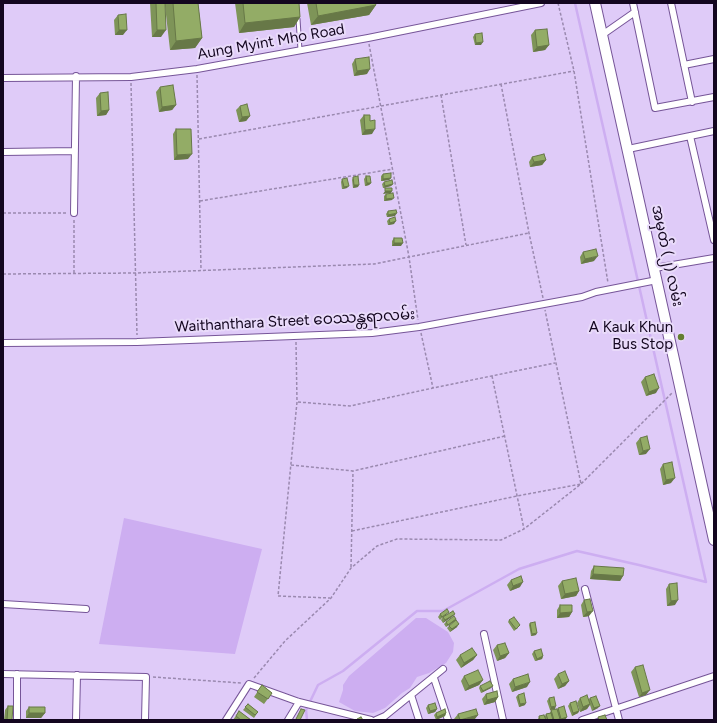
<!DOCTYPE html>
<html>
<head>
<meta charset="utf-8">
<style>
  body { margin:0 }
  #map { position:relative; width:717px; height:723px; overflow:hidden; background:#dfcbf8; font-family:Figtree,sans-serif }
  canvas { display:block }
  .frame { position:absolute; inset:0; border:4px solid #13061f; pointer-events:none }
</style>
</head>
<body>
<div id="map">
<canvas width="717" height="723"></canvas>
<div class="frame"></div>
</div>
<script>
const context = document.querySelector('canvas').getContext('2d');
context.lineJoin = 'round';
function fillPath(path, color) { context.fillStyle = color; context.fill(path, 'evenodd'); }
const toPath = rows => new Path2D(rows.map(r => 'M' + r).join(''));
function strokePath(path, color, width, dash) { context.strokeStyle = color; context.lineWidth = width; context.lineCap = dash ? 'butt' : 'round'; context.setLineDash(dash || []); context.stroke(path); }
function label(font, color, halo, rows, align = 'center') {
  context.font = font + ' Figtree,"Noto Sans Myanmar",sans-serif'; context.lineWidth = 4; context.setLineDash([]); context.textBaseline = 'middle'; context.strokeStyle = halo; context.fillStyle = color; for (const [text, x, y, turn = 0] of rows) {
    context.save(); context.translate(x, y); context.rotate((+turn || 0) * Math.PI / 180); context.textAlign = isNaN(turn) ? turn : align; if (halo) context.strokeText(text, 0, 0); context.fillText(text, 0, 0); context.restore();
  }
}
const water = toPath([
  [124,518,262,549,235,654,99,644],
  [416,618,426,618,448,632,454,643,453,652,446,663,429,673,417,677,410,688,402,693,385,708,373,713,355,711,339,702,343,690,343,685,349,676]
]);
const stream = toPath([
  [307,720,306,710,318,685,343,671,417,611,443,611,519,569,577,551,639,565,706,582,575,3]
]);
const path = toPath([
  [558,3,574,71,608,283],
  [369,44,409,257,418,320],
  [197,75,201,270],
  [131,83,137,335],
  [501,84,529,233,543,298],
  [441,95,466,245],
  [199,139,574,71],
  [200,201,393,169],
  [3,213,67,213],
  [74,273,74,219],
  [3,274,135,273,374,264,529,233],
  [421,333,433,388],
  [296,342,297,402,278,596,330,598],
  [492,376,524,529],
  [298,402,350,406,433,388,555,363],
  [291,465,353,471,505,436],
  [352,531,517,496,581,484,545,310],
  [351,567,353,471],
  [153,677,241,683],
  [254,678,285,641,331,598,351,568,377,546,397,539,501,540,524,529,581,484,673,392]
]);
const lane = toPath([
  [298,19,300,50]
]);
const street = toPath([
  [633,3,655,108,714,97],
  [671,3,692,102],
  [602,35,635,12],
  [684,65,714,59],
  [3,78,131,77,197,69,368,38,541,3],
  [690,136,714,240],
  [628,149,714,131],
  [3,152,75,151],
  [74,213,76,76],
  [655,268,714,258],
  [3,343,137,342,372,333,419,327,582,297,596,292,657,280],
  [585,589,619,720],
  [3,604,86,609],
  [484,634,503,720],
  [3,674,146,677,145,720],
  [434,678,448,720],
  [411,695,419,720],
  [17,720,17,674],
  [76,720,77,675],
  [226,720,249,684,299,702,371,720],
  [288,720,299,702],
  [376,720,385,716,443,669],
  [582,720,714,676]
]);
const primary = toPath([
  [595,3,714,540]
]);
const wall = toPath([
  [150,3,198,3,202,38,195,48,170,50,165,6,161,37,152,37],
  [235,3,299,3,300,17,294,27,239,33],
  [307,3,375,3,376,5,369,15,311,25],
  [118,15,123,35,115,35,114,20],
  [535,30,549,45,545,50,533,52,531,35],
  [475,34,481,45,475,45,473,37],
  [355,59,367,74,354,76,352,64],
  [160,87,176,105,172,110,159,112,156,92],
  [100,93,109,110,106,115,97,116,96,98],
  [240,106,250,116,246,121,239,122,236,110],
  [364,115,372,134,362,135,360,120],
  [176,129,188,159,174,160,173,134],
  [532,157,546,160,542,165,530,167,529,162],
  [383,174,391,178,389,180,381,181,381,176],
  [366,176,371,183,369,185,365,186,364,179],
  [353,177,358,187,353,188,352,180],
  [342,179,347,188,342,189,341,182],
  [384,182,393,184,391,186,383,188,382,184],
  [386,194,392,200,384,201,384,196],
  [388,211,395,216,387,217,386,214],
  [389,219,394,224,388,225,387,221],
  [394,238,401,246,392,246,392,241],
  [583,252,594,261,581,264,580,257],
  [645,377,656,393,646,396,641,382],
  [640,438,646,454,639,455,636,443],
  [663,464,671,483,663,485,660,469],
  [594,566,623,576,620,581,590,579,591,571],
  [511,580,520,587,510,591,507,585],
  [562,581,579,591,576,596,561,599,558,586],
  [669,584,675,605,667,606,666,589],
  [584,600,589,616,583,617,581,605],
  [560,605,572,612,569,617,557,618,557,610],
  [440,614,447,614,443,617,453,616,443,623,441,620,443,617,440,620,438,617],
  [456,619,455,621,446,627,444,624,446,622],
  [509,620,518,628,514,631,508,622],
  [530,623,536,635,531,636,529,625],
  [449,626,457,627,450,632,447,628],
  [497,645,509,653,505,658,497,661,493,650],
  [534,651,543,656,542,659,535,661,532,654],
  [460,655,477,655,473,660,461,668,456,660],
  [635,667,646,695,639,697,631,672],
  [558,674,569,681,565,686,558,689,554,679],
  [464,676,483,680,479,685,465,691,461,681],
  [513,679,527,687,512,692,509,684],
  [262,685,272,693,264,704,254,697],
  [480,686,491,688,481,693,479,688],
  [486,694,498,697,495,702,484,705,482,699],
  [518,695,525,705,519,707,516,697],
  [549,698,555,709,550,710,547,701],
  [580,698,588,700,590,698,598,708,592,711,590,705,587,709,580,712,577,703],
  [570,703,579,711,578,713,572,716,568,706],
  [248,704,258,712,254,718,243,710],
  [428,705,437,709,435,712,428,714,426,708],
  [8,706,12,720,4,720,5,710],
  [29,707,45,713,41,718,26,718,26,711],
  [558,708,567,717,565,720,538,720,538,719,539,716,545,716,546,714,550,713,551,710,557,710],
  [239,711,251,720,233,720],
  [436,713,446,713,445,716,436,720,434,715],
  [458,714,478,715,474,720,455,720,454,719]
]);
const shadedWall = toPath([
  [376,5,369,15,311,25,318,16],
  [300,17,294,27,239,33,245,23],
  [119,30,127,30,123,35,115,35],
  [157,30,166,30,161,37,152,37],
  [202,38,195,48,170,50,176,41],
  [483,42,481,45,475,45,476,43],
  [549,45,545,50,533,52,537,47],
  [370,69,367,74,354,76,357,71],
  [176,105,172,110,159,112,162,107],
  [109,110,106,115,97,116,101,111],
  [250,116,246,121,239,122,242,117],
  [375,129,372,134,362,135,365,130],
  [192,154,188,159,174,160,177,155],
  [546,160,542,165,530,167,534,162],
  [391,178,389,180,381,181,383,179],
  [367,183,371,183,369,185,365,186],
  [393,184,391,186,383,188,385,186],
  [354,185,359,185,358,187,353,188],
  [349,186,347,188,342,189,344,187],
  [385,191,392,191,391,193,383,194],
  [394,198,392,200,384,201,386,199],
  [397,213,395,216,387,217,388,215],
  [396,221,394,224,388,225,390,223],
  [394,243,403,243,401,246,392,246],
  [598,256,594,261,581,264,585,259],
  [659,388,656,393,646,396,649,392],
  [650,449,646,454,639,455,643,451],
  [675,478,671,483,663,485,666,480],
  [593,574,623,576,620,581,590,579],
  [523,582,520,587,510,591,513,586],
  [579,591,576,596,561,599,565,594],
  [678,600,675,605,667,606,671,601],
  [593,611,589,616,583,617,587,612],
  [572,612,569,617,557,618,560,613],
  [455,614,453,616,443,623,445,620],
  [456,619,455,621,446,627,448,625],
  [459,624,457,627,450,632,452,629],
  [537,633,536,635,531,636,532,634],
  [509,653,505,658,497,661,500,656],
  [477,655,473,660,461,668,464,663],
  [543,656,542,659,535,661,537,659],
  [483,680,479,685,465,691,469,686],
  [569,681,565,686,558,689,562,684],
  [530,682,527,687,512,692,515,687],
  [493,686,491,688,481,693,483,691],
  [650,690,646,695,639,697,642,693],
  [498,697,495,702,484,705,487,700],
  [526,703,525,705,519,707,520,704],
  [590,704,587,709,580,712,583,707],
  [556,706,555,709,550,710,551,707],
  [600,706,598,708,592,711,594,708],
  [437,709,435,712,428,714,430,711],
  [579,711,578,713,572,716,573,713],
  [29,713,45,713,41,718,26,718],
  [446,713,445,716,436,720,437,717],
  [478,715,474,720,461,720],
  [567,717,565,720,561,720,561,719]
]);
const building = toPath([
  [156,3,165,3,166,30,157,30,156,3],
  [173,3,198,3,202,38,176,41,173,3],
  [243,3,299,3,300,17,245,23,243,3],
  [316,3,375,3,376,5,318,16,316,3],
  [126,14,127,30,119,30,118,15,126,14],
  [547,29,549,45,537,47,535,30,547,29],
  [482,33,483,42,476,43,475,34,482,33],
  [369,57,370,69,357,71,355,59,369,57],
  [173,85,176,105,162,107,160,87,173,85],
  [108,92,109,110,101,111,100,93,108,92],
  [247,104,250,116,242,117,240,106,247,104],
  [364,115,370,115,370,121,375,120,375,129,365,130,364,115],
  [176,129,191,129,192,154,177,155,176,129],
  [544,154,546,160,534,162,532,157,544,154],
  [391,173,391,178,383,179,383,174,391,173],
  [358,176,359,185,354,185,353,177,358,176],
  [366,176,370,176,371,183,367,183,366,176],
  [347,178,349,186,344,187,342,179,347,178],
  [392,180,393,184,385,186,384,182,392,180],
  [385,188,392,188,392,191,385,191,385,188],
  [393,193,394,198,386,199,386,194,393,193],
  [396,210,397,213,388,215,388,211,396,210],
  [395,217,396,221,390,223,389,219,395,217],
  [394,238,402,238,403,243,394,243,394,238],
  [596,249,598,256,585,259,583,252,596,249],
  [654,374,659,388,649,392,645,377,654,374],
  [647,436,650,449,643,451,640,438,647,436],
  [672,462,675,478,666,480,663,464,672,462],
  [594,566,624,568,623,576,593,574,594,566],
  [521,576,523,582,513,586,511,580,521,576],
  [576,578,579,591,565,594,562,581,576,578],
  [677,583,678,600,671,601,669,584,677,583],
  [590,599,593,611,587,612,584,600,590,599],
  [560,605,572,605,572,612,560,613,560,605],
  [447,609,449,612,442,617,440,614,447,609],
  [453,611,455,614,445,620,443,617,453,611],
  [454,616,456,619,448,625,446,622,454,616],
  [514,617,520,625,516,629,509,620,514,617],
  [456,620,459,624,452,629,449,626,456,620],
  [535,622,537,633,532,634,530,623,535,622],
  [505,643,509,653,500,656,497,645,505,643],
  [472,648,477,655,464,663,460,655,472,648],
  [541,649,543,656,537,659,534,651,541,649],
  [643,665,650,690,642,693,635,667,643,665],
  [478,670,483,680,469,686,464,676,478,670],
  [565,671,569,681,562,684,558,674,565,671],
  [528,674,530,682,515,687,513,679,528,674],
  [490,681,493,686,483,691,480,686,490,681],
  [262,685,272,693,268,699,257,692,262,685],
  [497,691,498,697,487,700,486,694,497,691],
  [524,693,526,703,520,704,518,695,524,693],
  [587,695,590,704,583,707,580,698,587,695],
  [596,696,600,706,594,708,590,698,596,696],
  [554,697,556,706,551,707,549,698,554,697],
  [576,701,579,711,573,713,570,703,576,701],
  [435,703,437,709,430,711,428,705,435,703],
  [248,704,258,712,255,715,245,707,248,704],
  [8,706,13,706,12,720,7,720,8,706],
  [564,706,567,717,561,719,558,708,564,706],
  [29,707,45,707,45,713,29,713,29,707],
  [301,709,305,710,300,720,298,720,296,719,301,709],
  [445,709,446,713,437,717,436,713,445,709],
  [476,709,478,715,460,720,458,714,476,709],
  [557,709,560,719,554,720,551,710,557,709],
  [239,711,251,720,241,720,236,716,239,711],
  [551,713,553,720,548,720,546,714,551,713],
  [544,715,546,720,540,720,539,716,544,715],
  [605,715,607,720,599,720,598,717,605,715],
  [361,717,363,720,358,720,357,719,361,717]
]);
const markers = [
  [681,337,4,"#647e31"]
];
const streetNames = [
  ["Aung Myint Mho Road",271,42,-10],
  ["အမှတ် (၂) လမ်း",667,256,78],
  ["Waithanthara Street ဝေဿန္တရာလမ်း",295,321,-3]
];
const poiNames = [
  ["A Kauk Khun",673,328],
  ["Bus Stop",673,345]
];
fillPath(water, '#cdaef1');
strokePath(stream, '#cdaef1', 2.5);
strokePath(lane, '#765598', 5);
strokePath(street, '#765598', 8);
strokePath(primary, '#765598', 12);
strokePath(path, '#9a89af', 1.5, [3, 2]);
strokePath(lane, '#fff', 3);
strokePath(street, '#fff', 6);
strokePath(primary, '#fff', 10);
fillPath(wall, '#7e9458');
fillPath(shadedWall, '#677847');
fillPath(building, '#93ac66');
strokePath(building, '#677847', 1);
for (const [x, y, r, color] of markers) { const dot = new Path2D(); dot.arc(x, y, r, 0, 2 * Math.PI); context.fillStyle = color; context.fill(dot); strokePath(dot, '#e9dbfa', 1.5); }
label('15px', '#13061f', '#e9dbfa', streetNames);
label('15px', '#13061f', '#e9dbfa', poiNames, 'right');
</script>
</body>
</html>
